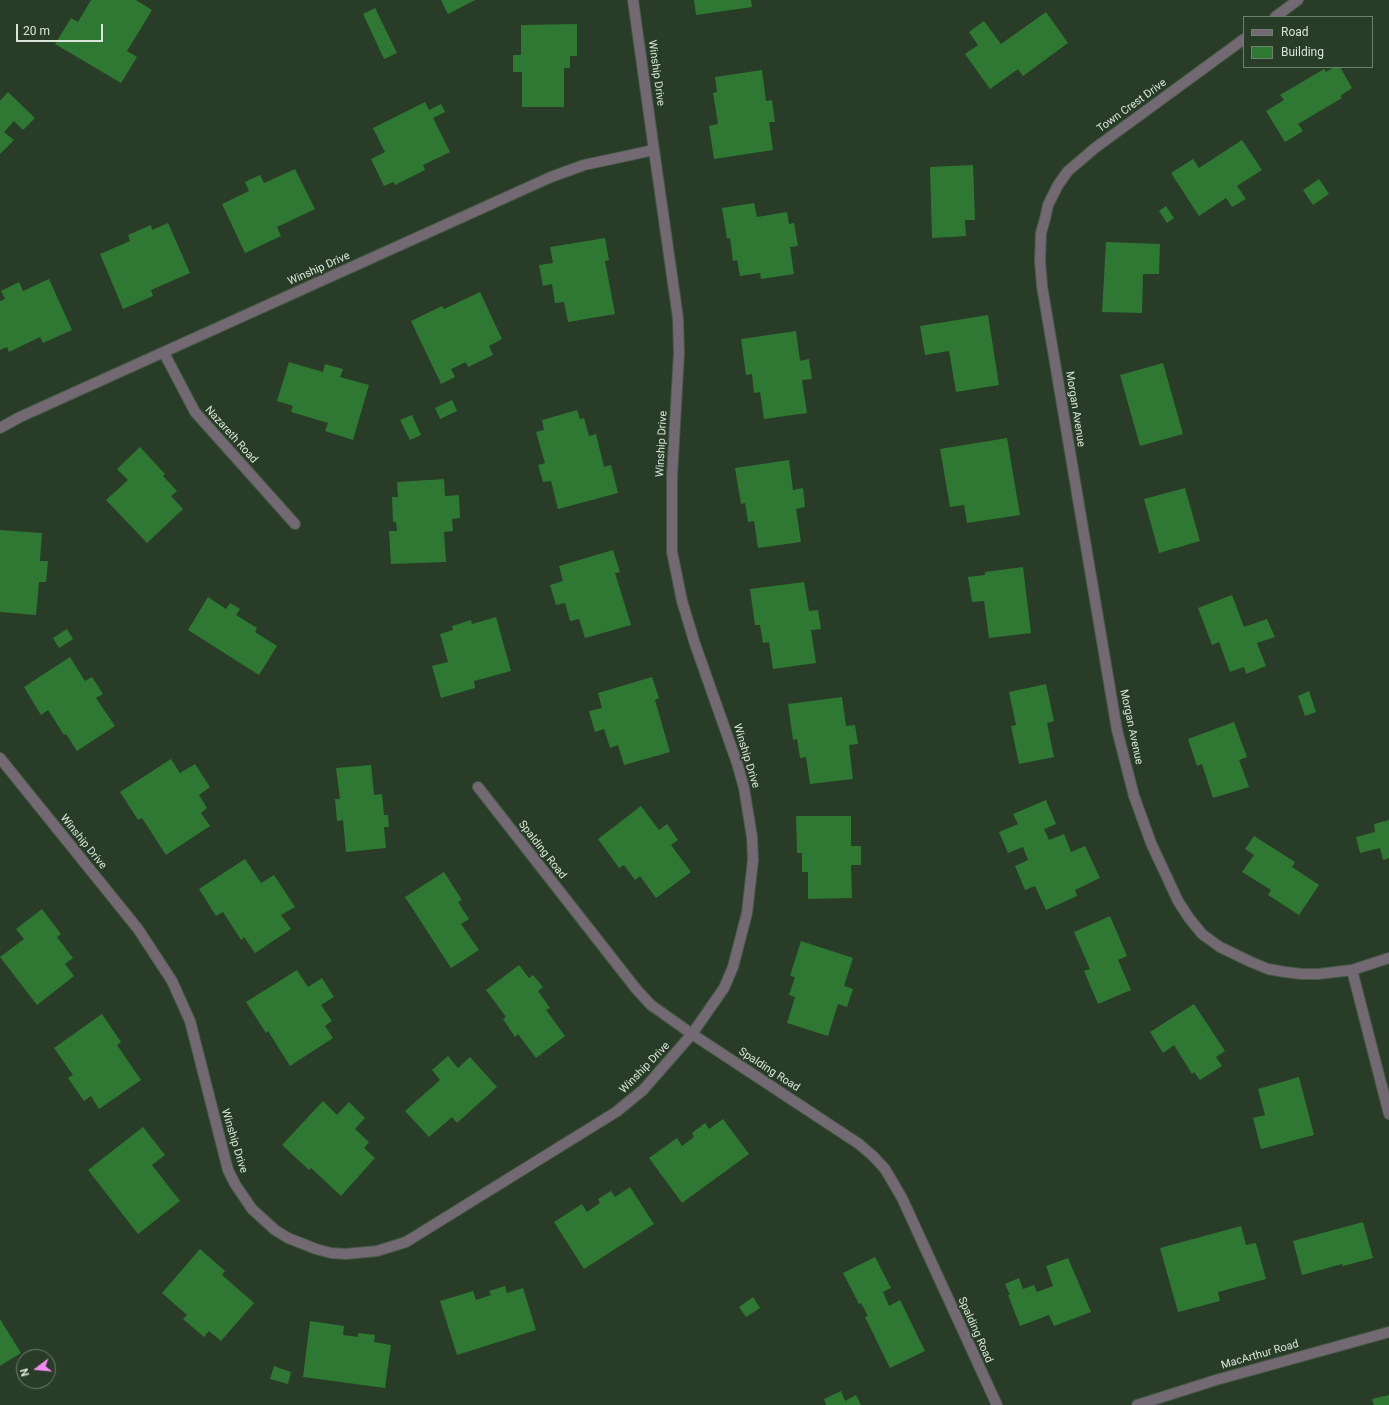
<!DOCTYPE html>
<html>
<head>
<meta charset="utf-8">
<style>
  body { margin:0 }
  #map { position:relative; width:1389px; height:1405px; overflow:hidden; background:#283c27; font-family:Roboto,sans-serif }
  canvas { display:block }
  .legend { position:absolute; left:1243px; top:16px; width:130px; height:52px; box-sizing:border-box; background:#283c27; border:1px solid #6e806e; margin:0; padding:5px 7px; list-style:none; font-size:12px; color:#d8e5d8 }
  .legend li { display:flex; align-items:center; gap:8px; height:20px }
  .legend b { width:20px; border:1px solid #6e806e }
  .north { position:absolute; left:16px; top:1349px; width:40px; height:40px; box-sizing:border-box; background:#283c27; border:1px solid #6e806e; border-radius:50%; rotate:254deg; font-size:11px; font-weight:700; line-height:16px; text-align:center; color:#d8e5d8 }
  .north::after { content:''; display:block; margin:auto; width:14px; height:18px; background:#f28af3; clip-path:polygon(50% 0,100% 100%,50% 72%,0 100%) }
  .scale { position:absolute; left:16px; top:24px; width:87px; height:18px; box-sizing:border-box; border:2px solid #d8e5d8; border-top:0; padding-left:5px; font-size:12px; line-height:14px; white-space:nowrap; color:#d8e5d8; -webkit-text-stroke:3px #283c27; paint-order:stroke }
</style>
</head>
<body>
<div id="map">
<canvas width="1389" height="1405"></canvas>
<ul class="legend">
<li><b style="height:5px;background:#736973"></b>Road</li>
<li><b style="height:11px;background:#2f7833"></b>Building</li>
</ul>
<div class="north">N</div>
<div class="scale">20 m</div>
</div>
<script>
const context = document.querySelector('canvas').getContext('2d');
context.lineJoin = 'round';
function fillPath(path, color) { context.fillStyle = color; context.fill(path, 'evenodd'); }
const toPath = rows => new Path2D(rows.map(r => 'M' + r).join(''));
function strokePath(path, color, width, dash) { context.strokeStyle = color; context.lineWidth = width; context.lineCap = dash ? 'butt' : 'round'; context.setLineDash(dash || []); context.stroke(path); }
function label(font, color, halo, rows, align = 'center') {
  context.font = font + ' Roboto,sans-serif'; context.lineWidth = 3.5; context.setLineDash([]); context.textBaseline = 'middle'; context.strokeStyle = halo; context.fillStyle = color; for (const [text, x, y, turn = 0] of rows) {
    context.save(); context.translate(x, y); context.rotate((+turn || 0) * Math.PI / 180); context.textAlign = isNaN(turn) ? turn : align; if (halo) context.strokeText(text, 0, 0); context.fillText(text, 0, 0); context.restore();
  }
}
const building = toPath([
  [91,0,136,0,152,10,127,51,137,57,121,83,55,44,71,18,78,22],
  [441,0,475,0,448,14],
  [694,0,751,0,752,7,696,15],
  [375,8,397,53,384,59,363,14],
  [1046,12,1068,43,1023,76,1018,69,990,89,965,54,978,45,969,32,984,21,1001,44],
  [577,24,577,56,570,56,570,68,564,68,564,107,522,107,522,72,513,72,513,55,521,55,521,25],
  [1334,67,1340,67,1352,88,1340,96,1342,98,1298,124,1303,131,1285,142,1266,111,1284,100,1280,95,1324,69,1326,72],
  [762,70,766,101,772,100,775,122,769,122,773,150,714,159,709,126,718,124,713,93,717,92,715,77],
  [8,92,35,118,23,130,14,121,4,132,14,140,0,154,0,101],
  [425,102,429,110,441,104,445,112,433,118,450,152,423,165,425,170,395,185,393,182,384,186,371,159,385,152,373,128],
  [1242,140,1262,170,1237,186,1246,199,1232,207,1226,198,1199,216,1171,173,1193,159,1199,168],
  [973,165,975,220,965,220,966,236,932,238,930,167],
  [295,169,315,209,277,227,281,236,245,253,222,204,249,191,245,182,260,175,264,183],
  [1319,179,1329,194,1313,205,1303,190],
  [754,203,757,217,787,212,789,224,794,223,798,246,790,247,794,274,761,279,760,273,740,276,737,260,733,261,730,238,727,239,722,208],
  [1166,206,1174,218,1167,223,1159,211],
  [168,223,190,273,151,290,153,296,123,309,100,254,130,241,128,235,151,225,152,230],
  [605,238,609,260,605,261,615,314,568,322,564,302,555,303,552,284,543,286,539,265,553,263,550,247],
  [1106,242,1160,244,1159,274,1143,274,1142,313,1102,312],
  [49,279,72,330,43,343,40,337,9,352,7,347,0,350,0,301,5,299,1,291,19,282,23,291],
  [480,292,502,339,489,346,493,355,468,367,466,362,451,369,455,377,441,384,411,321,442,306,444,309],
  [988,315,999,385,956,392,949,351,925,355,920,326],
  [796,331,800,361,809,359,812,379,802,380,807,413,764,419,760,392,754,393,752,374,746,375,741,339],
  [289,362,323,372,325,364,343,369,340,377,369,385,353,440,325,431,328,423,291,412,293,406,277,401],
  [1163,363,1183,434,1140,446,1120,375],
  [452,400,457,411,440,419,435,408],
  [577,410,580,419,584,418,589,436,596,434,604,467,611,465,618,493,558,509,551,481,543,482,538,465,545,463,536,432,544,430,542,420],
  [412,415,421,435,410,440,400,420],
  [1007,438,1020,515,967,523,964,505,950,507,940,449],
  [140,447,165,474,163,476,177,491,171,496,183,509,147,543,106,500,128,480,117,469],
  [789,460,793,490,803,488,805,507,796,509,801,542,758,548,754,521,748,522,745,503,741,504,735,468],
  [444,479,445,496,459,495,460,518,452,519,453,531,444,532,446,562,391,564,389,531,397,531,396,522,393,522,392,497,398,497,397,482],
  [1185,488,1200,541,1159,553,1144,499],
  [0,530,42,533,40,561,48,561,46,582,39,582,36,615,0,612],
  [613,550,620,572,615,573,631,625,585,638,579,619,570,621,565,603,556,605,550,585,563,581,559,566],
  [1023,567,1031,633,989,638,984,601,972,602,968,577,985,575,985,572],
  [804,582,809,611,818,610,821,629,811,630,816,663,773,669,769,642,763,643,760,625,755,625,750,589],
  [1232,595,1244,627,1267,619,1275,637,1257,643,1266,666,1246,674,1244,667,1230,672,1219,642,1212,645,1198,608],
  [208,597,226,609,230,603,240,609,236,615,257,628,255,632,277,646,259,675,188,630],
  [496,617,511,671,474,681,475,688,441,698,432,666,448,662,440,634,453,630,452,626,471,620,472,624],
  [67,629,73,639,59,648,53,638],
  [70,657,85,681,92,677,103,694,96,698,115,726,77,751,66,734,64,735,48,710,41,715,24,687],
  [652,677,659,698,655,700,670,752,624,765,618,745,610,748,604,729,595,732,589,711,602,708,598,693],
  [1046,684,1054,721,1047,723,1054,757,1019,764,1011,726,1016,725,1009,692],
  [1309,691,1316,712,1305,716,1298,696],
  [842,697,846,726,855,725,858,744,849,745,853,779,810,784,806,757,800,758,797,739,793,740,788,704],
  [1234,722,1247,757,1239,760,1249,787,1213,798,1202,764,1197,766,1188,739],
  [171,759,180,773,195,764,210,787,199,795,207,808,201,813,210,826,166,855,142,818,138,820,120,792],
  [371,765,374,795,382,794,384,815,388,815,389,827,384,827,386,848,346,852,343,820,337,821,335,799,340,799,336,768],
  [1046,800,1056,824,1044,829,1049,840,1064,834,1071,852,1085,846,1100,878,1075,890,1077,896,1046,910,1035,886,1025,890,1015,866,1028,860,1023,847,1008,853,999,832,1018,824,1013,814],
  [641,806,659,830,667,824,678,840,671,845,691,872,656,898,640,876,635,880,624,865,619,868,598,839],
  [796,816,851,816,851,846,861,846,861,865,851,865,852,898,808,899,808,872,802,872,802,853,797,853],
  [1389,820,1389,858,1383,860,1380,848,1360,853,1356,837,1375,832,1374,824],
  [1254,836,1295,862,1292,867,1319,885,1299,915,1268,895,1271,890,1242,872,1254,855,1245,849],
  [245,859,261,883,274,875,295,907,281,915,291,929,255,953,244,937,241,940,223,912,216,916,199,889],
  [444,872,462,900,458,902,469,919,461,924,479,950,451,968,405,897],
  [42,909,61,934,57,937,73,958,65,964,74,976,37,1005,0,957,24,939,16,929],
  [1110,916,1127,956,1118,960,1131,990,1098,1004,1084,971,1090,969,1074,932],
  [801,941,853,958,844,986,853,989,847,1007,838,1004,828,1036,787,1023,795,997,789,995,795,977,790,976],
  [519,965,529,978,533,975,543,987,538,991,550,1008,546,1010,565,1036,536,1058,518,1034,515,1037,503,1019,506,1017,486,990],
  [297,970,308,987,322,978,334,997,321,1005,332,1021,325,1026,333,1038,290,1066,268,1031,266,1033,246,1002],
  [1194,1004,1225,1051,1216,1057,1222,1066,1200,1080,1194,1072,1192,1074,1174,1045,1163,1053,1150,1032],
  [102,1014,121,1042,117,1045,141,1080,99,1109,91,1096,84,1101,68,1078,73,1075,54,1048],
  [448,1056,458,1068,470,1057,497,1087,457,1123,452,1117,429,1137,405,1111,440,1080,432,1070],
  [1299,1077,1314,1135,1261,1149,1253,1118,1265,1115,1258,1089],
  [323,1101,337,1115,349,1102,365,1118,355,1129,369,1142,364,1148,375,1158,341,1196,311,1168,309,1170,282,1145],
  [723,1119,749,1154,682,1203,649,1158,677,1138,682,1146,694,1137,692,1133,705,1123,709,1129],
  [143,1127,165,1155,152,1165,180,1201,138,1234,88,1170],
  [630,1187,654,1224,584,1269,554,1222,582,1204,587,1212,600,1203,598,1199,611,1191,615,1197],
  [1363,1222,1373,1258,1343,1266,1342,1264,1302,1275,1293,1241],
  [1241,1226,1246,1245,1256,1243,1266,1279,1218,1292,1220,1301,1178,1312,1160,1248],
  [200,1249,225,1271,222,1275,254,1303,221,1341,209,1331,204,1337,183,1319,187,1315,162,1293],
  [875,1257,891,1288,883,1292,889,1306,900,1300,925,1351,890,1368,865,1317,868,1316,861,1303,859,1304,843,1273],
  [1068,1258,1091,1312,1054,1326,1049,1315,1020,1326,1008,1295,1010,1295,1005,1284,1019,1278,1023,1289,1034,1285,1037,1292,1053,1286,1046,1266],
  [505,1286,507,1293,523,1288,536,1330,457,1355,440,1301,473,1291,476,1300,491,1295,489,1291],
  [753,1297,760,1308,746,1317,739,1307],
  [0,1319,21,1353,0,1366],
  [310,1321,344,1326,343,1335,358,1337,358,1333,375,1335,374,1342,391,1345,385,1388,303,1377],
  [274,1366,291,1372,288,1384,270,1379],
  [841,1391,845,1401,856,1395,861,1405,826,1405,824,1399],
  [1389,1395,1389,1405,1374,1405,1372,1399]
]);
const minor = toPath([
  [1275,17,1298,0],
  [1244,39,1095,148,1068,171,1058,185,1048,205,1045,219,1041,233,1040,260,1042,286,1117,730,1134,796,1151,843,1178,901,1189,918,1202,934,1220,947,1251,962,1268,969,1285,972,1302,974,1318,974,1352,970,1389,1114],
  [164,353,195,412,295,524],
  [0,428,20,417,551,177,584,165,654,150,633,0],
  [0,758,138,929,172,981,190,1021,228,1170,235,1184,252,1209,275,1230,288,1238,316,1249,331,1253,346,1254,377,1251,406,1242,616,1112,643,1090,692,1034,724,988,733,967,747,913,753,860,752,837,744,788,737,763,695,644,682,601,672,552,672,476,679,353,678,318,654,150],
  [478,787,637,990,651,1005,692,1034,859,1144,873,1156,885,1169,902,1198,997,1405],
  [1352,970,1389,958],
  [1137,1405,1216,1380,1389,1332]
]);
const streetNames = [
  ["Winship Drive",656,73,82],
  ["Town Crest Drive",1132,106,-36],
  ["Winship Drive",319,269,-24],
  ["Morgan Avenue",1075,409,81],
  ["Nazareth Road",231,435,48],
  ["Winship Drive",662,444,-87],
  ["Morgan Avenue",1131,727,78],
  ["Winship Drive",746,756,73],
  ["Winship Drive",83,842,51],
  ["Spalding Road",542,850,52],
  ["Winship Drive",645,1068,-46],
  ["Spalding Road",769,1070,33],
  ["Winship Drive",234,1141,73],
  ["Spalding Road",975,1330,66],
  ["MacArthur Road",1260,1355,-16]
];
fillPath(building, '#2f7833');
strokePath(minor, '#485a47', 12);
strokePath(minor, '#736973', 10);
label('11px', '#d8e5d8', '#283c27', streetNames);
</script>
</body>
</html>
